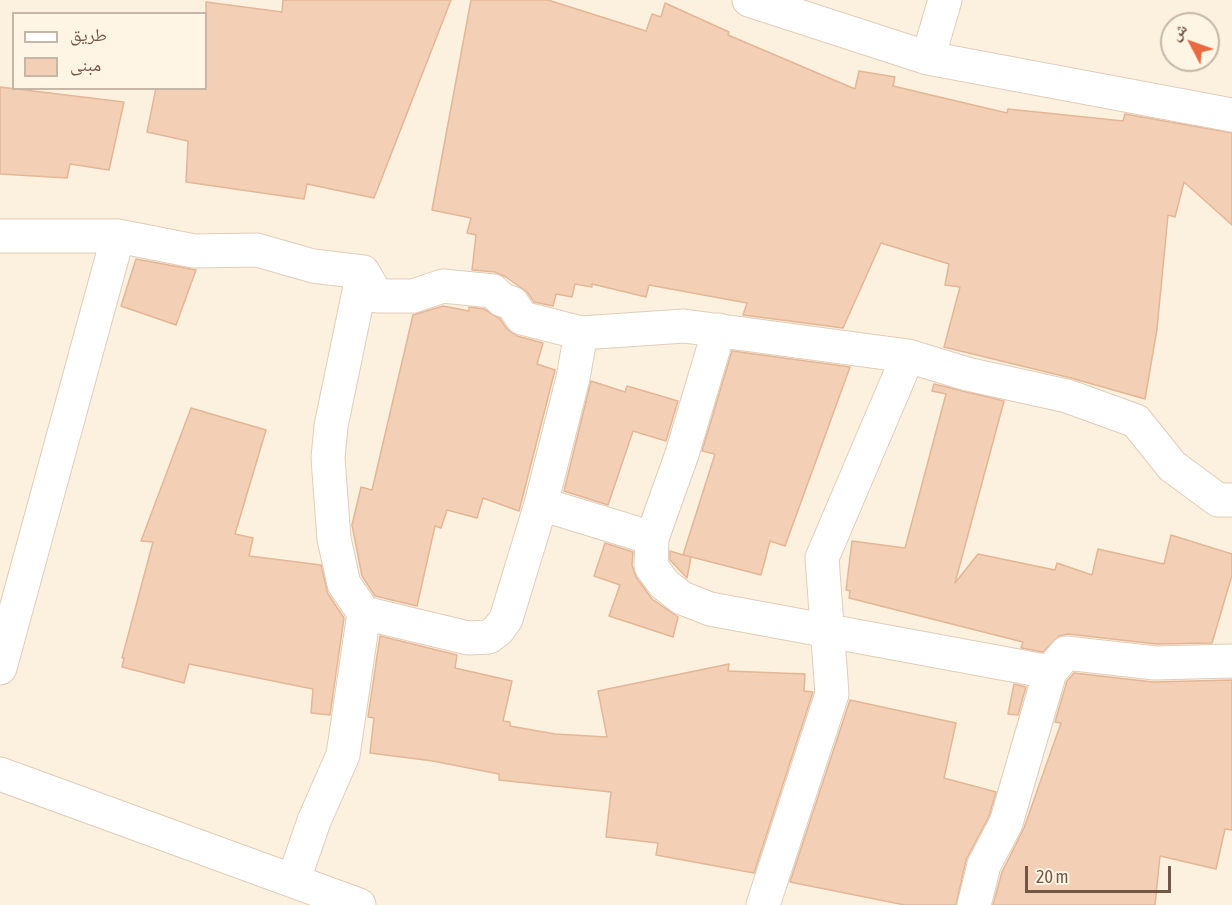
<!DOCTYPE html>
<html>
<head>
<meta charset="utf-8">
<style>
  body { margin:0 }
  #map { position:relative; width:1232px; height:905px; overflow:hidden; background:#fcf1de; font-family:"Asap Condensed","Noto Naskh Arabic",sans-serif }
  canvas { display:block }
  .legend { position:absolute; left:12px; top:12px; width:195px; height:78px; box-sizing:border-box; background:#fff5e4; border:2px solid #c7b6a5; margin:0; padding:8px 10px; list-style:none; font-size:18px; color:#725746 }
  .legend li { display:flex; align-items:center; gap:12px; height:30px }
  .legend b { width:30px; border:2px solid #c7b6a5 }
  .north { position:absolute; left:1160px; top:12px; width:60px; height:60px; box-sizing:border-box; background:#fff5e4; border:2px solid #c7b6a5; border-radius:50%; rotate:311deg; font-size:16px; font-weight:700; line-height:24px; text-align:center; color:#725746 }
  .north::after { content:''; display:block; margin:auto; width:21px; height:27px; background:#e96a40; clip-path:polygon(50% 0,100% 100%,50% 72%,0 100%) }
  .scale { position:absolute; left:1025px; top:866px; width:146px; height:27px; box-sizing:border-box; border:3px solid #725746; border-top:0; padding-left:8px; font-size:18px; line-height:21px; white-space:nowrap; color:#725746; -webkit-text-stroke:4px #fff5e4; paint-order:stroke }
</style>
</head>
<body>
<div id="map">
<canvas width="1232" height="905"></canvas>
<ul class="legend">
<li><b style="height:8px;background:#fff"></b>طريق</li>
<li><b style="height:16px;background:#f2cfb5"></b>مبنى</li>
</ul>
<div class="north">ش</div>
<div class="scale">20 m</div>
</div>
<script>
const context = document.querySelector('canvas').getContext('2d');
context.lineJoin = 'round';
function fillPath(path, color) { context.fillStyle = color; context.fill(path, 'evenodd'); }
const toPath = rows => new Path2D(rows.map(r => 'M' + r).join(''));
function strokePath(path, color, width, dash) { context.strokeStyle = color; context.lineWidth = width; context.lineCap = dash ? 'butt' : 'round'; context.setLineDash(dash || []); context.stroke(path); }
const building = toPath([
  [283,0,451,0,374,198,307,184,304,199,186,182,188,141,147,132,156,88,206,88,206,2,282,12,283,0],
  [471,0,548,0,646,31,652,14,661,17,665,3,729,32,728,35,855,89,859,71,895,77,893,86,1007,113,1008,109,1123,121,1125,114,1232,133,1232,225,1184,182,1175,217,1168,215,1157,329,1145,399,1071,378,944,347,960,287,945,285,949,264,881,243,843,328,743,315,747,303,649,285,646,297,592,284,592,287,575,284,572,297,556,294,553,306,534,302,527,292,506,277,495,272,472,270,476,235,467,233,471,218,432,210,471,0],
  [0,87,124,102,109,170,70,164,67,178,0,174,0,87],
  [136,259,196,270,176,325,121,306,136,259],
  [443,306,469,311,469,307,484,309,500,319,507,329,517,336,543,343,537,364,555,370,519,511,483,498,477,518,447,510,441,528,435,526,417,606,375,596,362,576,352,525,361,487,372,490,413,315,443,306],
  [732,351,850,367,785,546,770,541,761,575,684,555,691,557,687,578,670,560,670,551,683,555,715,454,702,451,732,351],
  [591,381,625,392,627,386,678,401,666,441,633,431,608,505,564,491,591,381],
  [934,384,1004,401,955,583,978,554,1055,570,1057,563,1092,575,1098,549,1164,564,1171,535,1232,554,1232,575,1212,643,1156,644,1068,634,1059,636,1043,652,1021,648,1023,642,849,598,850,591,846,590,852,541,905,548,946,394,932,391,934,384],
  [191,408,266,430,235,534,253,538,249,556,321,565,328,594,344,618,330,715,311,713,313,689,189,664,184,683,122,667,124,658,122,658,153,542,141,541,191,408],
  [605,543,633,552,632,565,636,577,652,599,678,617,673,637,609,616,620,585,594,576,605,543],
  [380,636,457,655,455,668,512,681,503,721,510,722,510,726,555,734,607,737,598,691,729,664,728,671,805,674,804,691,813,692,754,873,656,855,658,843,606,837,611,792,499,780,499,774,433,761,370,753,374,718,368,717,380,636],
  [1074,673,1153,682,1232,680,1232,830,1225,829,1216,869,1160,856,1155,905,993,905,1002,872,1024,828,1061,723,1055,722,1067,681,1074,673],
  [1014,684,1026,687,1018,715,1008,714,1014,684],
  [850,700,956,723,944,778,996,792,989,816,966,860,956,905,905,905,790,882,850,700]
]);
const minor = toPath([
  [749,0,928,58,1232,115],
  [928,58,945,0],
  [0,236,118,236,194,251,257,250,313,266,363,272,377,296,413,296,443,286,493,291,502,300,512,303,522,318,581,333,684,326,908,356,967,374,1067,396,1136,421,1172,466,1218,500,1232,500],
  [719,330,682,454,652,538,651,566,664,584,682,598,710,609,1050,672],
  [541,504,652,538],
  [364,613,468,638,489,637,498,630,506,619,541,504,573,378,581,333],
  [0,668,118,236],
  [0,774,359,905],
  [294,879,314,821,343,755,364,613,344,584,334,539,328,458,331,426,363,272],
  [763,905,832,694,822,558,908,356],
  [974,905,984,865,1006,823,1050,672,1066,653,1155,663,1232,661]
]);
fillPath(building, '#f2cfb5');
strokePath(building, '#e5b696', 1.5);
strokePath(minor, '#e0cdba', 35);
strokePath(minor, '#fff', 33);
</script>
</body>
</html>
